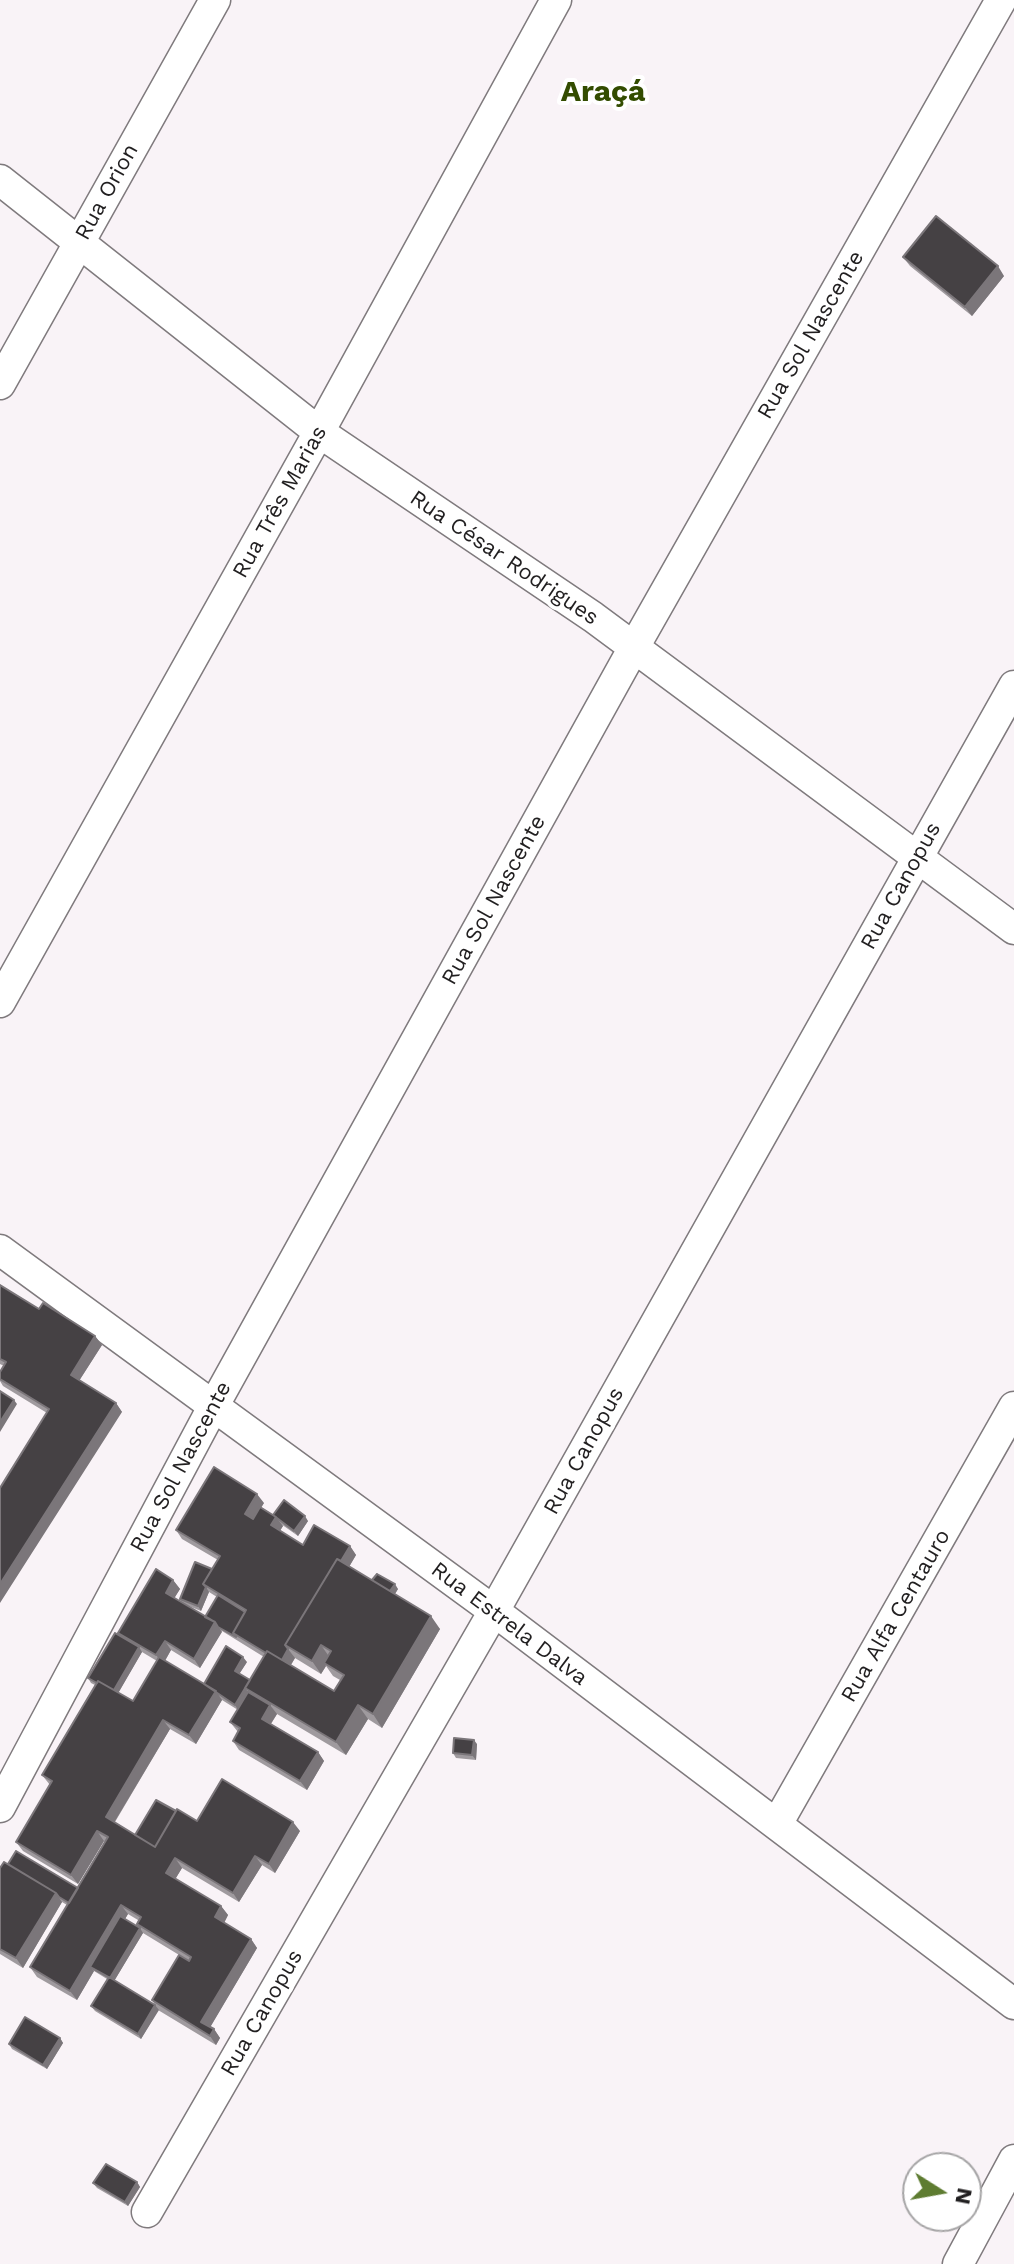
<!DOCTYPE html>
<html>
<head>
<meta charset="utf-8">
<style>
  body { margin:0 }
  #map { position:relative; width:1014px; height:2264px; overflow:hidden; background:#f9f3f7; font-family:"Work Sans",sans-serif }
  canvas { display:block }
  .north { position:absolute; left:902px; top:2152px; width:80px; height:80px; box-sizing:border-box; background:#fff; border:2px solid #a6a5a6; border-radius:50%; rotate:101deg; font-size:22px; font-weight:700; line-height:32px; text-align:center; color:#211f20 }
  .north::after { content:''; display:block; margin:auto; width:28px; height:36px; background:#5e7c31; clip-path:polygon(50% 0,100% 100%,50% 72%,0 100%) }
</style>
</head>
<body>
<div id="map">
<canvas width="1014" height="2264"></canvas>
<div class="north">N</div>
</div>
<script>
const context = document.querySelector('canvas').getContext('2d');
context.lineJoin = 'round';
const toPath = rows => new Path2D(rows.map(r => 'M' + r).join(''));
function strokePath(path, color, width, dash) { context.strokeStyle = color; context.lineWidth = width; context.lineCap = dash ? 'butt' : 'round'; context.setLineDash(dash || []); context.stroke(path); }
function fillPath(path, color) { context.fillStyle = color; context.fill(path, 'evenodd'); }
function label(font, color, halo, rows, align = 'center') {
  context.font = font + ' "Work Sans",sans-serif'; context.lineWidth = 8; context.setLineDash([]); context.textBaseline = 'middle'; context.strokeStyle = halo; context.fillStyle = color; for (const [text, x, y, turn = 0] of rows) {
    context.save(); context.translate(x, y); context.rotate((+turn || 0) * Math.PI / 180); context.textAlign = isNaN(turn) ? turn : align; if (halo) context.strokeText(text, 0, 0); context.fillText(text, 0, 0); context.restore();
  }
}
const street = toPath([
  [0,180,319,432,593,617,1014,929],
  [0,384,215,0],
  [0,1002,319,432,556,0],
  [0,1250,494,1611,1014,2004],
  [0,1807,213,1407,633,649,1001,0],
  [777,1824,1014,1407],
  [147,2212,494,1611,1014,686],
  [958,2264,1014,2160]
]);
const wall = toPath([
  [903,257,1004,276,972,316,910,266],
  [0,1285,39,1309,95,1336,102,1345,79,1381,116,1403,122,1412,47,1413,3,1386,0,1381,0,1372,4,1366,0,1364],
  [264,1503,261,1507,273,1515,308,1521,298,1536,281,1524,283,1526,280,1531,303,1545,350,1546,356,1555,349,1567,372,1580,398,1589,395,1594,440,1629,382,1728,368,1719,346,1755,277,1714,271,1724,318,1752,324,1761,307,1790,239,1750,233,1741,238,1732,230,1722,238,1710,222,1700,196,1744,170,1729,115,1822,135,1835,176,1811,197,1821,300,1831,275,1873,262,1865,239,1902,182,1868,175,1879,221,1906,228,1915,224,1923,251,1939,257,1948,210,2027,214,2029,220,2038,216,2045,158,2010,141,2039,95,2011,91,2006,107,1979,94,1971,77,2000,37,1977,30,1967,67,1905,62,1902,23,1968,0,1954,0,1868,8,1864,78,1888,105,1842,104,1841,78,1884,23,1851,16,1842,50,1785,42,1775,95,1685,91,1683,88,1678,121,1637,118,1633,173,1580,180,1589,174,1598,182,1603,180,1599,212,1569,218,1560,182,1539,176,1530],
  [209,1592,217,1597,205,1617,186,1605,201,1611],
  [222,1631,264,1657,250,1680,239,1674,247,1662,204,1684,165,1661,171,1650,200,1668],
  [142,1652,157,1661,133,1701,118,1693],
  [295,1658,321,1674,326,1666,333,1676,340,1680,334,1691,291,1665],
  [128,1914,138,1920,137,1924,140,1928,125,1919],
  [140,1928,143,1933,189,1961,152,2000,155,2005,114,1981,143,1933],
  [477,1744,476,1760,456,1758,453,1753],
  [60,2038,63,2043,47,2069,12,2049,9,2044],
  [137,2182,140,2187,128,2206,97,2188,93,2183]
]);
const shadedWall = toPath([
  [998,266,1004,276,972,316,965,307],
  [95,1336,102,1345,77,1384,71,1375],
  [14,1400,17,1404,0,1432,0,1422],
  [116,1403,122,1412,0,1603,0,1584],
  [257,1494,264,1503,252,1523,245,1514],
  [305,1516,308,1521,298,1536,294,1531],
  [276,1517,283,1526,277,1535,271,1525],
  [350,1546,356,1555,298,1653,289,1647],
  [173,1580,180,1589,172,1602,166,1593],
  [395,1584,398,1589,391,1600,388,1595],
  [206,1587,209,1592,201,1611,198,1606],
  [431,1616,440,1629,382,1728,373,1714],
  [215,1622,222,1632,200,1668,194,1659],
  [165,1641,171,1650,163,1664,156,1655],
  [321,1645,330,1658,324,1663,326,1666,321,1674,312,1661],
  [139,1647,142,1652,116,1697,113,1692],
  [288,1649,295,1658,287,1671,281,1662],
  [243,1657,247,1662,238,1676,235,1671],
  [245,1688,249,1693,238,1710,235,1705],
  [216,1691,222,1700,196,1744,189,1735],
  [270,1705,277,1714,268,1728,262,1719],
  [358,1705,368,1719,346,1755,336,1742],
  [163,1720,170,1729,112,1826,106,1817],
  [474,1740,477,1744,476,1760,472,1755],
  [318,1752,324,1761,307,1790,300,1781],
  [293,1822,300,1831,275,1873,269,1864],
  [97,1831,104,1841,78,1884,71,1875],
  [255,1856,262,1865,239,1902,233,1893],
  [175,1858,182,1868,173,1883,166,1873],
  [56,1893,62,1902,23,1968,16,1958],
  [121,1905,128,1914,95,1969,90,1967,94,1971,77,2000,70,1991],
  [221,1906,228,1915,222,1927,215,1917],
  [140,1928,143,1933,113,1983,110,1978],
  [251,1939,257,1948,208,2031,201,2022],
  [155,2005,159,2010,141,2039,138,2034],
  [214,2029,220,2038,216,2045,210,2036],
  [60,2038,63,2043,47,2069,43,2065],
  [137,2182,140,2187,128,2206,125,2202]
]);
const building = toPath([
  [936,216,998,266,965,307,903,257,936,216],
  [0,1285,39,1309,43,1303,95,1336,71,1375,116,1403,0,1584,0,1488,49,1409,0,1379,0,1372,6,1362,0,1359,0,1285],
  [0,1391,14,1400,0,1422,0,1391],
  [214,1467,257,1494,245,1514,253,1519,260,1507,276,1517,271,1525,303,1545,314,1525,350,1546,341,1561,337,1559,285,1645,288,1649,282,1660,267,1651,266,1653,233,1633,246,1610,203,1584,220,1556,176,1530,214,1467],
  [284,1500,305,1516,294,1531,273,1515,284,1500],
  [337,1559,431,1616,373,1714,358,1705,336,1742,245,1688,267,1651,334,1691,344,1675,324,1663,331,1651,321,1645,312,1661,285,1645,337,1559],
  [195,1562,212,1569,203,1584,206,1587,198,1606,180,1599,195,1562],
  [156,1569,173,1580,166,1593,215,1622,194,1659,165,1641,156,1655,118,1633,156,1569],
  [377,1574,395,1584,390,1591,372,1580,377,1574],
  [218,1595,245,1612,233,1633,236,1637,218,1627,215,1622,205,1617,218,1595],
  [115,1633,139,1647,114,1690,98,1681,97,1683,88,1678,115,1633],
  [226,1646,243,1657,235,1671,250,1680,235,1705,204,1684,226,1646],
  [159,1657,216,1691,189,1735,163,1720,106,1817,155,1847,177,1809,197,1821,222,1779,293,1822,269,1864,255,1856,233,1893,175,1858,166,1873,221,1906,215,1917,251,1939,201,2022,214,2029,210,2036,152,2000,179,1955,189,1961,191,1957,137,1924,141,1917,121,1905,70,1991,30,1967,108,1837,97,1831,71,1875,16,1842,52,1781,42,1775,98,1681,133,1701,159,1657],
  [248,1692,270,1705,262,1719,318,1752,300,1781,233,1741,240,1728,230,1722,248,1692],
  [454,1738,474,1740,472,1755,453,1753,454,1738],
  [156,1800,176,1811,155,1847,135,1835,156,1800],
  [16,1851,78,1888,69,1903,59,1897,56,1893,8,1864,16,1851],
  [4,1862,56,1893,16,1958,0,1949,0,1868,4,1862],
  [120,1916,140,1928,110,1978,90,1967,120,1916],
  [109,1977,155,2005,138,2034,91,2006,109,1977],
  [25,2017,60,2038,43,2065,9,2044,25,2017],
  [106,2164,137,2182,125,2202,93,2183,106,2164]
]);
const streetNames = [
  ["Rua Orion",107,192,-61],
  ["Rua Sol Nascente",811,335,-60],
  ["Rua Três Marias",280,502,-61],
  ["Rua César Rodrigues",504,558,34],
  ["Rua Canopus",901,886,-61],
  ["Rua Sol Nascente",494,900,-61],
  ["Rua Canopus",584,1451,-61],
  ["Rua Sol Nascente",181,1467,-62],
  ["Rua Alfa Centauro",896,1616,-60],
  ["Rua Estrela Dalva",509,1624,37],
  ["Rua Canopus",262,2013,-60]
];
const districtNames = [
  ["Araçá",603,92]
];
strokePath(street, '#7f7a7d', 33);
strokePath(street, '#fff', 30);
fillPath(wall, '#9f9a9e');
fillPath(shadedWall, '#7b767a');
fillPath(building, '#454144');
strokePath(building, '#7b767a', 2);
label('22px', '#211f20', '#fff', streetNames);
label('bold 30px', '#334c00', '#fff', districtNames);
</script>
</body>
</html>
